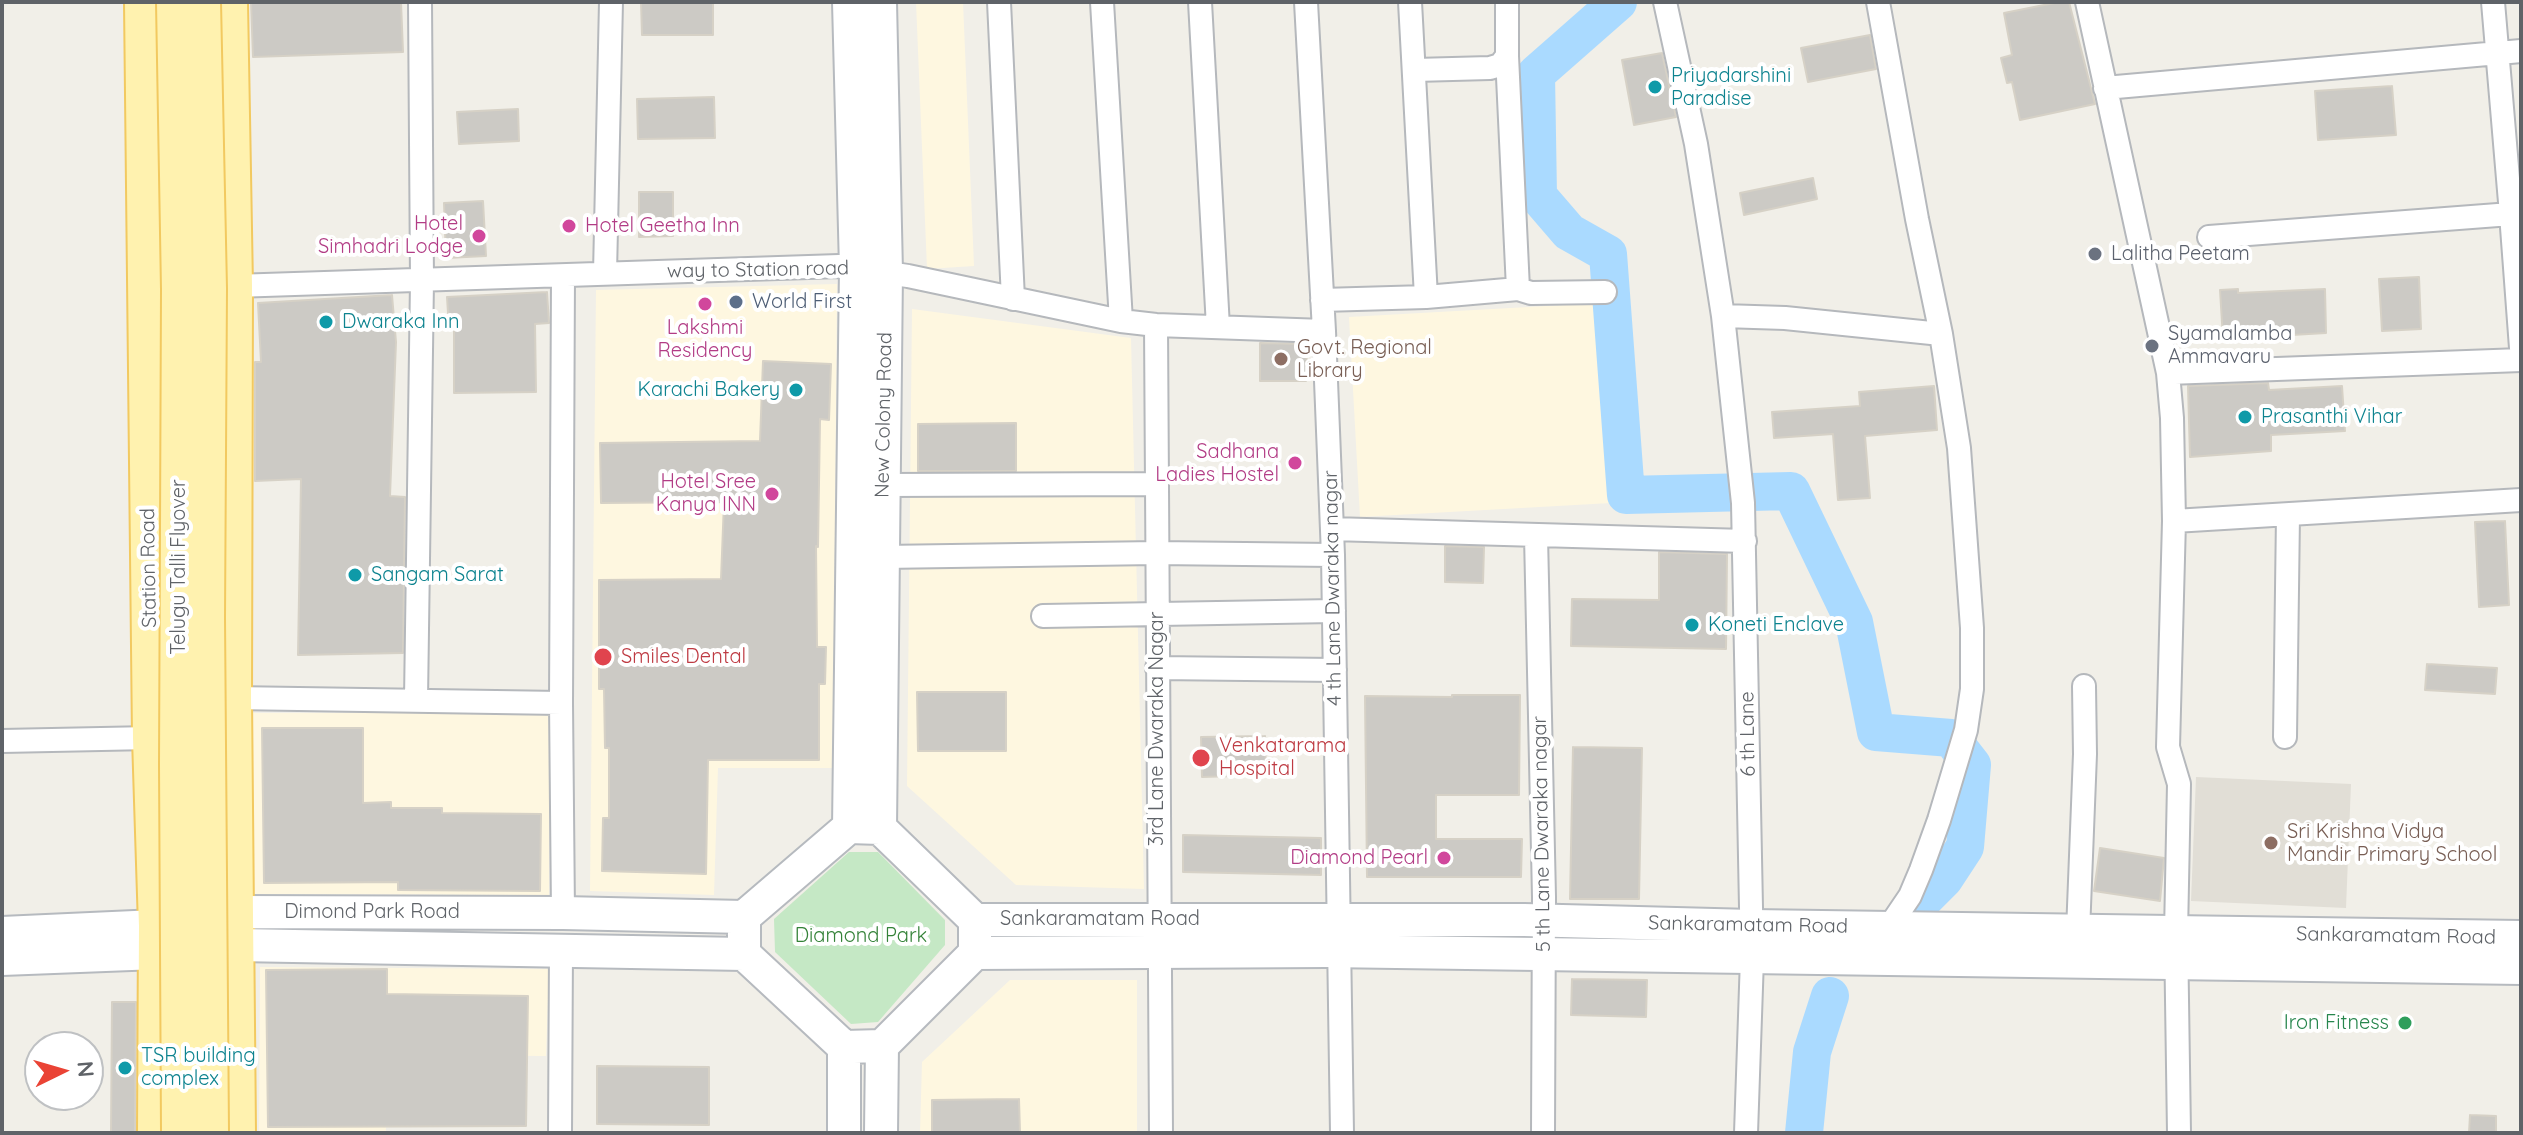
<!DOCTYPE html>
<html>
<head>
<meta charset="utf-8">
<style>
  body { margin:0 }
  #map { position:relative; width:2523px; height:1135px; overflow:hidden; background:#f1efe8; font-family:Quicksand,sans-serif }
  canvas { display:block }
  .frame { position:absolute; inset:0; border:4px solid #5f6368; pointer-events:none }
  .north { position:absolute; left:24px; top:1031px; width:80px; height:80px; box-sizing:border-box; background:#fff; border:2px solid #bfc1c3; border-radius:50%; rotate:85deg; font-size:22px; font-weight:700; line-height:32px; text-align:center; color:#5f6368 }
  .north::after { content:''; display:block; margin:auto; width:28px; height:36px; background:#ea4335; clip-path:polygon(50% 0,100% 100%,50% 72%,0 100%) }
</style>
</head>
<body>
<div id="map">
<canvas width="2523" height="1135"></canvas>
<div class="frame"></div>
<div class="north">N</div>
</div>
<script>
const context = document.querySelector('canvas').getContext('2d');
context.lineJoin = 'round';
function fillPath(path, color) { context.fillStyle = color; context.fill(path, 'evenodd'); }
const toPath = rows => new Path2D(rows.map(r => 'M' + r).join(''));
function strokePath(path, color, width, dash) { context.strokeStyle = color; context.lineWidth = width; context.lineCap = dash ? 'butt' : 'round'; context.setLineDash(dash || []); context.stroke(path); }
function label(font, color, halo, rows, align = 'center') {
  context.font = font + ' Quicksand,sans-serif'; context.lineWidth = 8; context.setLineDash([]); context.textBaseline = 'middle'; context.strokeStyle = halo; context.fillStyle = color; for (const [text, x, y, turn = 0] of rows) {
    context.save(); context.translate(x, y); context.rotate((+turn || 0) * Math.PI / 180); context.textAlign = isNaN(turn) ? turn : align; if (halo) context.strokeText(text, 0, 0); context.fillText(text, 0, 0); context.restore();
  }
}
const commercial = toPath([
  [916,2,963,2,974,266,927,269],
  [837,284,833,768,718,768,714,895,590,891,596,290],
  [1600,303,1611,503,1360,517,1349,317],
  [912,309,1131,338,1144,889,1016,885,907,786],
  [253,713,549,713,549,895,253,894],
  [260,967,549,969,546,1056,384,1055,386,1133,259,1133],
  [1010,980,1137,980,1137,1133,920,1133,922,1062]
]);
const education = toPath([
  [2196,777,2351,784,2346,908,2191,901]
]);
const green = toPath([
  [849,852,878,852,945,920,945,945,878,1022,851,1024,775,952,774,919]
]);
const river = toPath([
  [1618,2,1536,74,1538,196,1569,232,1608,254,1626,495,1791,491,1854,622,1876,732,1951,738,1972,765,1965,847,1944,879,1919,904],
  [1804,1133,1812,1052,1830,996]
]);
const building = toPath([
  [251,2,401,2,403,52,253,57,251,2],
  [641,2,713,2,713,35,642,35,641,2],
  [2059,2,2069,2,2095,104,2020,120,2012,82,2007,83,2001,58,2012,55,2004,13,2059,2],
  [1870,35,1876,69,1808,82,1801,48,1870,35],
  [1662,53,1676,117,1634,125,1622,60,1662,53],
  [2392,86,2396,135,2318,140,2315,91,2392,86],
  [714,97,715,138,638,139,637,99,714,97],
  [518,109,519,141,459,144,457,112,518,109],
  [1813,178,1817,199,1744,215,1740,193,1813,178],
  [639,192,673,192,673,236,639,237,639,192],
  [483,201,486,256,446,258,444,203,483,201],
  [2419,277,2421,329,2382,331,2379,279,2419,277],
  [2238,289,2238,293,2325,289,2326,333,2223,339,2220,290,2238,289],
  [547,292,549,323,535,324,536,392,454,393,454,328,449,329,447,297,547,292],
  [392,295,396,342,390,496,405,497,403,653,298,655,301,479,255,481,255,362,261,362,258,303,392,295],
  [1260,343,1307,344,1306,381,1260,381,1260,343],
  [763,361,831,364,829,420,820,419,818,547,816,546,817,647,826,647,825,684,819,684,819,760,708,760,706,874,602,871,603,818,609,818,609,748,605,748,604,689,599,689,599,580,721,579,724,502,601,503,600,443,760,441,763,361],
  [2268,383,2269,390,2342,386,2345,431,2271,435,2271,451,2190,457,2188,386,2268,383],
  [1934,386,1937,430,1865,436,1870,498,1838,500,1833,434,1774,438,1772,412,1860,406,1859,392,1934,386],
  [1016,423,1016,471,918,471,918,424,1016,423],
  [2505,521,2509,605,2479,607,2475,522,2505,521],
  [1445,546,1484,547,1483,583,1445,582,1445,546],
  [1659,552,1727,554,1726,649,1571,646,1572,599,1659,600,1659,552],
  [2427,664,2497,668,2495,694,2425,690,2427,664],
  [917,692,1006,692,1006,751,918,751,917,692],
  [1452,695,1520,695,1519,795,1436,795,1436,839,1522,839,1521,877,1367,877,1365,696,1452,697,1452,695],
  [262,728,363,728,363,803,391,802,391,808,442,808,442,813,541,814,540,891,398,890,398,882,264,883,262,728],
  [1265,736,1266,775,1202,777,1201,737,1265,736],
  [1573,747,1642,748,1639,899,1570,899,1573,747],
  [1183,835,1321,838,1321,875,1183,872,1183,835],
  [2100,848,2164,858,2160,901,2094,891,2100,848],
  [387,969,387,994,528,996,526,1126,268,1127,266,970,387,969],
  [1572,979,1647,980,1646,1017,1571,1015,1572,979],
  [112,1002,136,1002,135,1133,111,1133,112,1002],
  [597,1066,709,1067,709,1125,597,1124,597,1066],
  [1019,1099,1020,1133,932,1133,932,1100,1019,1099],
  [2470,1115,2496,1116,2496,1133,2469,1133,2470,1115]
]);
const street = toPath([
  [999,2,1013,299],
  [1102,2,1121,321],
  [1200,2,1218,327],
  [1306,2,1324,331,1333,555,1342,1133],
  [1410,2,1426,297],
  [1507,2,1507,56,1518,289],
  [1665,2,1696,144,1723,316,1743,503,1752,958,1746,1133],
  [1878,2,1917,219,1941,334,1959,448,1972,628,1972,689,1966,730,1939,820,1921,870,1910,896,1889,927],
  [2087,2,2168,373,2172,418,2174,521,2168,747,2179,784,2176,933,2179,1133],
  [1415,70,1490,68,1500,65,1507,56],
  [2105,88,2521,51],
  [2521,213,2511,214,2521,348],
  [2209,237,2511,214,2493,2],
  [605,273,611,2],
  [563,276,561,703,563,913],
  [234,286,839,266,908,276,1121,321,1156,325,1324,331],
  [1322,300,1426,297,1518,289,1531,293,1605,292],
  [1723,316,1785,318,1941,334],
  [1156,325,1161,1133],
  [2168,373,2521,360],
  [883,485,1156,484],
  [2174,521,2521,500],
  [1332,529,1745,541],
  [1536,536,1544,897,1543,1133],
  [883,557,1156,553,1333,555],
  [1043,616,1334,611],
  [1157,668,1335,670],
  [233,698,561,703],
  [416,699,422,281,420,2],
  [2285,737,2288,515],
  [2,741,151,738],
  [2078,932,2085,754,2084,686],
  [560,1133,561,949]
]);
const secondary = toPath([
  [880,2,886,272,880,828],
  [849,827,856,268,849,2],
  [849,827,880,828,975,920,975,953,882,1046,844,1047,744,954,744,917,849,827],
  [975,920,1524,920,1752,926,2521,937],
  [2,933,157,926,237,912,563,913,744,917],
  [975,953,1326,951,2521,968],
  [2,959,157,953,237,945,744,954],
  [844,1047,844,1133],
  [881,1133,882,1046]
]);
const primary = toPath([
  [143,2,151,738,157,926,156,1133],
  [229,2,234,286,233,698,237,1133]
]);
const primaryBridge = toPath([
  [175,2,180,290,178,764,180,1133],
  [202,2,208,289,206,617,210,1133]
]);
const markers = [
  [1655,87,8,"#0f9aa8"],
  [569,226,8,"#d1479c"],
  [479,236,8,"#d1479c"],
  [2095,254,8,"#6b7280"],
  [736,302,8,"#5c6f8a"],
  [705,304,8,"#d1479c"],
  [326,322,8,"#0f9aa8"],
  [2152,346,8,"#6b7280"],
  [1281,359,8,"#8d6e63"],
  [796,390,8,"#0f9aa8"],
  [2245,417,8,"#0f9aa8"],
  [1295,463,8,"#d1479c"],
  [772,494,8,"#d1479c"],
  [355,575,8,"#0f9aa8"],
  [1692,625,8,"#0f9aa8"],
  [603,657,10,"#e0444e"],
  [1201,758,10,"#e0444e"],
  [2271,843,8,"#8d6e63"],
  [1444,858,8,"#d1479c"],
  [2405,1023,8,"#2e9e5b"],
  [125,1068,8,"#0f9aa8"]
];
const cultureNames = [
  ["Priyadarshini",1671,76],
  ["Paradise",1671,99],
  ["Dwaraka Inn",342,322],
  ["Karachi Bakery",780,390,"right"],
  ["Prasanthi Vihar",2261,417],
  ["Sangam Sarat",371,575],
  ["Koneti Enclave",1708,625],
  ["TSR building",141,1056],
  ["complex",141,1079]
];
const hotelNames = [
  ["Hotel",463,224],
  ["Simhadri Lodge",463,247],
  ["Hotel Geetha Inn",585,226,"left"],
  ["Lakshmi",705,328,"center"],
  ["Residency",705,351,"center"],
  ["Sadhana",1279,452],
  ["Ladies Hostel",1279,475],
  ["Hotel Sree",756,482],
  ["Kanya INN",756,505],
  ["Diamond Pearl",1428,858]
];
const worshipNames = [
  ["Lalitha Peetam",2111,254],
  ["Syamalamba",2168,334],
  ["Ammavaru",2168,357]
];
const streetNames = [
  ["way to Station road",758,270,-1],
  ["New Colony Road",884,415,-89],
  ["Telugu Talli Flyover",179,567,-90],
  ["Station Road",149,568,-91],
  ["4 th Lane Dwaraka nagar",1333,588,-91],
  ["3rd Lane Dwaraka Nagar",1157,729,-90],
  ["6 th Lane",1748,734,-91],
  ["5 th Lane Dwaraka nagar",1542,834,-91],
  ["Dimond Park Road",372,912],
  ["Sankaramatam Road",1100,919],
  ["Sankaramatam Road",1748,925,1],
  ["Sankaramatam Road",2396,936,1]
];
const serviceNames = [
  ["World First",752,302]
];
const educationNames = [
  ["Govt. Regional",1297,348],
  ["Library",1297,371],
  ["Sri Krishna Vidya",2287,832],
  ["Mandir Primary School",2287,855]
];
const healthNames = [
  ["Smiles Dental",621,657],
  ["Venkatarama",1219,746],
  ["Hospital",1219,769]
];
const parkNames = [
  ["Diamond Park",861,936]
];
const leisureNames = [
  ["Iron Fitness",2389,1023]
];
fillPath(commercial, '#fef7e0');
fillPath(education, '#e1ded6');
fillPath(green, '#c5e8c5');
strokePath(river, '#aadaff', 38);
fillPath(building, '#cccac5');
strokePath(building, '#d6d1c6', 2);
strokePath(street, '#b5b8bc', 26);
strokePath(secondary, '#b6babf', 36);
strokePath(primary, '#f2c960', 40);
strokePath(street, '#fff', 22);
strokePath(secondary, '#fff', 32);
strokePath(primary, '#fff2af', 36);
strokePath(primaryBridge, '#f2c960', 40, []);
strokePath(primaryBridge, '#fff2af', 36);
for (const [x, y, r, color] of markers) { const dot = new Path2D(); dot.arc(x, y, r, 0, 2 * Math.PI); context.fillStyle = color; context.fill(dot); strokePath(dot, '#fff', 3); }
label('20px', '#0d838f', '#fff', cultureNames, 'left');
label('20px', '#b23c85', '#fff', hotelNames, 'right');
label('20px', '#5b616d', '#fff', worshipNames, 'left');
label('20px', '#5f6368', '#fff', streetNames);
label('20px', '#4e5e75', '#fff', serviceNames, 'left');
label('20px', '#785e54', '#fff', educationNames, 'left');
label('20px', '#be3a42', '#fff', healthNames, 'left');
label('20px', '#348238', '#fff', parkNames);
label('20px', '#27864d', '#fff', leisureNames, 'right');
</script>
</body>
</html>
